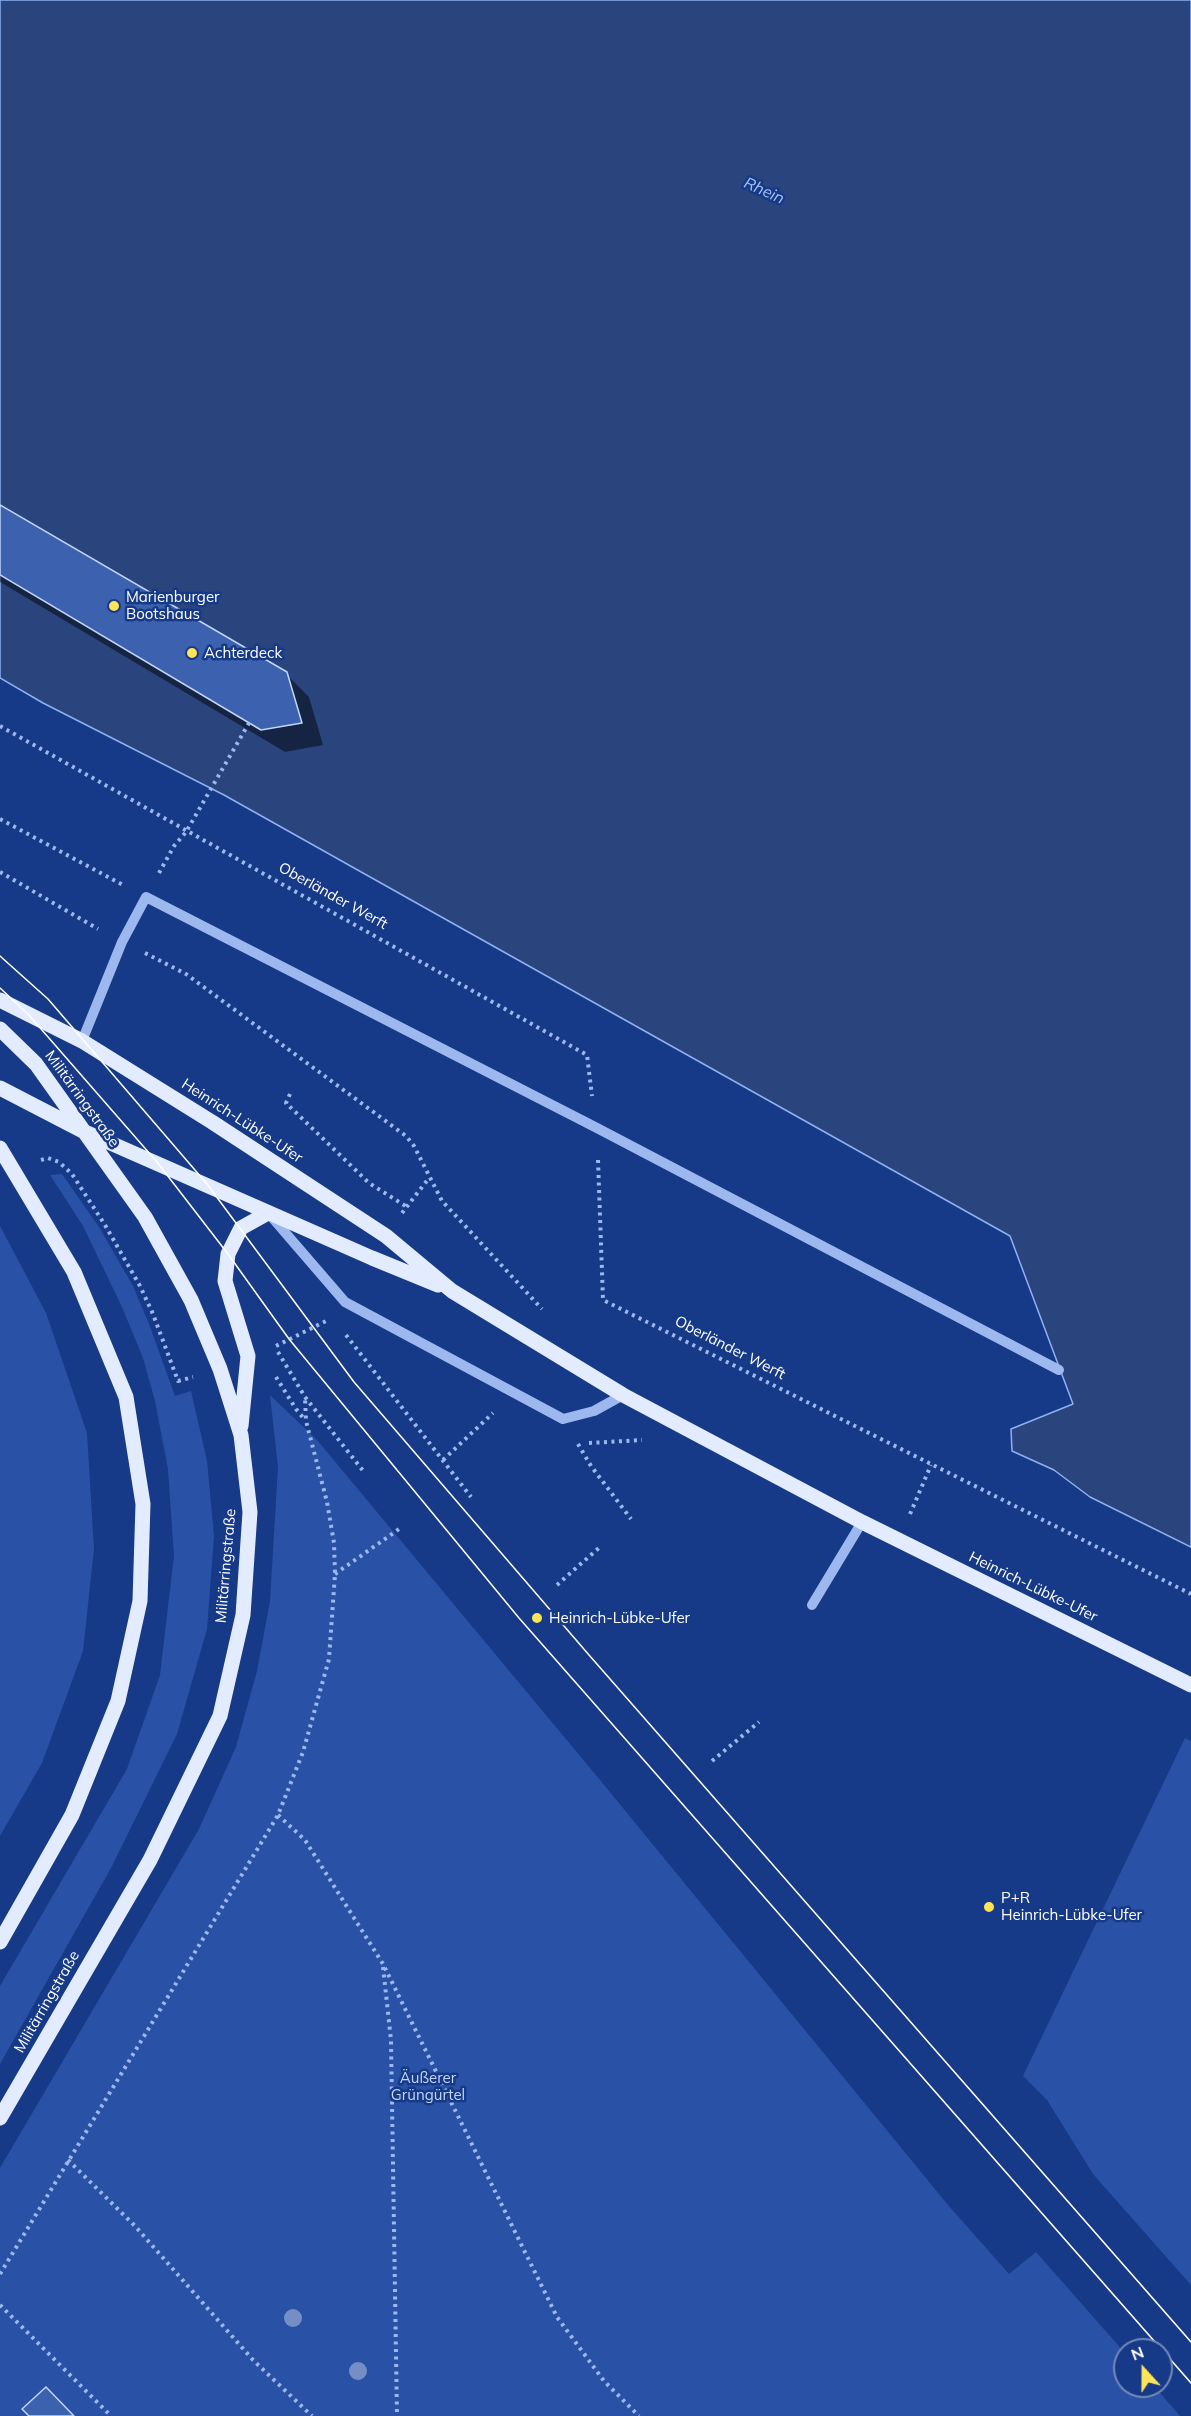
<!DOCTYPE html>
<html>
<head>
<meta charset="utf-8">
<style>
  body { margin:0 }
  #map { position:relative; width:1191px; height:2416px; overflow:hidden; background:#163a87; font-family:Mulish,sans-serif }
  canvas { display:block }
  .north { position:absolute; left:1113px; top:2338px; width:60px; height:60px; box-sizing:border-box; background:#163a87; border:2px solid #7389b7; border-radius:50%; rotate:339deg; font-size:16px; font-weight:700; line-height:24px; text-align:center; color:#fff }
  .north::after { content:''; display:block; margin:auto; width:21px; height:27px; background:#ffe359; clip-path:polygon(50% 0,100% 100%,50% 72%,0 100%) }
</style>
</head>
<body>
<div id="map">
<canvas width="1191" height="2416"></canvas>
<div class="north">N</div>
</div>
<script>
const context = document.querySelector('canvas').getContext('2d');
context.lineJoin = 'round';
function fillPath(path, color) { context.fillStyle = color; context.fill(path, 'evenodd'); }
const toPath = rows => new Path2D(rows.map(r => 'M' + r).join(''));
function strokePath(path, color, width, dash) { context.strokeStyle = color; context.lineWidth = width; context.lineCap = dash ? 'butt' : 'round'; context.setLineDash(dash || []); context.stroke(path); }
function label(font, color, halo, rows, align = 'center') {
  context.font = font + ' Mulish,sans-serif'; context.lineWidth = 5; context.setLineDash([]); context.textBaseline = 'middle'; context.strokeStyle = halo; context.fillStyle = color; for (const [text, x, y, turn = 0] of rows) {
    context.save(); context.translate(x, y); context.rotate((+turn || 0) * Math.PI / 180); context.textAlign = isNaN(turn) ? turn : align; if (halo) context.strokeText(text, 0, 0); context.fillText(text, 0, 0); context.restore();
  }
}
const green = toPath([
  [62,1174,99,1227,133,1286,149,1324,175,1396,191,1391,207,1461,214,1536,207,1629,177,1734,111,1868,0,2064,0,1986,127,1769,160,1675,174,1556,168,1469,155,1401,143,1358,122,1307,83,1226,50,1175],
  [0,1226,46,1313,87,1433,94,1549,83,1651,42,1763,0,1836],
  [270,1395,317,1440,600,1780,948,2205,1009,2274,1036,2252,1125,2353,1125,2386,1154,2386,1180,2416,0,2416,0,2168,199,1829,236,1747,257,1671,270,1601,278,1467],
  [1185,1738,1191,1741,1191,2285,1093,2174,1047,2100,1023,2076]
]);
const water = toPath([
  [0,0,1191,0,1191,1547,1090,1497,1054,1470,1012,1451,1011,1429,1073,1404,1010,1236,224,795,43,703,0,678,0,0]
]);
const shadow = toPath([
  [0,507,286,674,309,697,323,745,285,752,0,582]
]);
const building = toPath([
  [0,505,287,672,302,723,261,730,0,575,0,505],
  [46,2387,74,2416,29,2416,22,2409,46,2387]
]);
const path = toPath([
  [0,726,587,1055,592,1096],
  [0,819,123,885],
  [0,872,98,929],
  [159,873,174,846,186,832,249,723],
  [145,953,186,974,406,1136,414,1146,442,1201,542,1309],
  [290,1094,286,1103,369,1183,407,1207],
  [41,1160,48,1158,59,1162,72,1174,105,1225,140,1286,153,1314,178,1381,193,1377],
  [598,1160,603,1300,1191,1594],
  [402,1213,429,1178],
  [346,1335,471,1497],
  [276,1346,326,1321],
  [278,1352,305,1397,364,1472],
  [276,1377,296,1409,305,1420],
  [589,1443,642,1440],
  [578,1444,591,1466,631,1519],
  [443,1460,493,1413],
  [910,1514,931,1465],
  [335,1574,402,1527],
  [557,1585,601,1546],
  [712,1761,759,1722],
  [278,1815,305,1840,383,1964,557,2317,604,2381,639,2416],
  [383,1967,391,2040,397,2416],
  [68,2160,135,2226,253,2360,312,2416],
  [0,2274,278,1815,303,1752,329,1659,335,1574,334,1543,327,1502,306,1421,305,1397],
  [0,2305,111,2416]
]);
const minor = toPath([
  [82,1041,122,942,146,897,597,1128,1059,1370],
  [270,1215,345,1302,563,1419,594,1411,623,1395],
  [812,1605,862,1522]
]);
const major = toPath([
  [0,1000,82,1041,212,1122,386,1236,452,1291,623,1395,862,1522,1191,1685],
  [0,1029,36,1064,145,1217,191,1300,220,1369,241,1435,250,1512,243,1615,220,1716,150,1860,0,2118],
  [0,1088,83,1131,372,1258,438,1285],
  [0,1148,74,1272,126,1397,143,1504,140,1601,118,1701,72,1815,0,1942],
  [241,1426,248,1356,225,1281,228,1254,241,1228,268,1213]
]);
const tram = toPath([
  [0,956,48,999,207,1184,354,1382,589,1655,1191,2342],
  [0,988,28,1014,157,1162,228,1254,289,1339,519,1618,1191,2383]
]);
const trees = [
  [293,2318],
  [358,2371]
];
const markers = [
  [114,606,6,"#ffe359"],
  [192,653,6,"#ffe359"],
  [537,1618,6,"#ffe359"],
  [989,1907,6,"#ffe359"]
];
const poiNames = [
  ["Marienburger",126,597],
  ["Bootshaus",126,614],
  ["Achterdeck",204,653],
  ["Heinrich-Lübke-Ufer",549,1618],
  ["P+R",1001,1898],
  ["Heinrich-Lübke-Ufer",1001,1915]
];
const streetNames = [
  ["Oberländer Werft",333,896,29],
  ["Militärringstraße",82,1099,54],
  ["Heinrich-Lübke-Ufer",242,1121,33],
  ["Oberländer Werft",730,1348,27],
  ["Militärringstraße",226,1566,-85],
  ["Heinrich-Lübke-Ufer",1033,1587,26],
  ["Militärringstraße",47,2002,-60]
];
const parkNames = [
  ["Äußerer",428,2078],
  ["Grüngürtel",428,2095]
];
const waterNames = [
  ["Rhein",764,191,24]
];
fillPath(green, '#2952a6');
fillPath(water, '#2a457e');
strokePath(water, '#8fb1f1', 1.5);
fillPath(shadow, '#0007');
fillPath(building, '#3b61af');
strokePath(building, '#c2d5fa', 1.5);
strokePath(path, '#9db8ee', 4, [3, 4.5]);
strokePath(minor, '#9db8ee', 10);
strokePath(major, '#e3ebff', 15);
strokePath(tram, '#fff', 1.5);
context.fillStyle = '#758fc6';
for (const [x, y] of trees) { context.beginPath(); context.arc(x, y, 9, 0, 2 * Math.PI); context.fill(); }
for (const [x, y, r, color] of markers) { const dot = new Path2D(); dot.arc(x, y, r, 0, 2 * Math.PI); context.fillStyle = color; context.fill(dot); strokePath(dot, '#163a87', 2); }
label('15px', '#fff', '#163a87', poiNames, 'left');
label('15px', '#fff', '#163a87', streetNames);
label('15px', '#c2d5fa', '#163a87', parkNames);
label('italic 16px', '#a8c2f5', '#163a87', waterNames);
</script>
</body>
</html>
